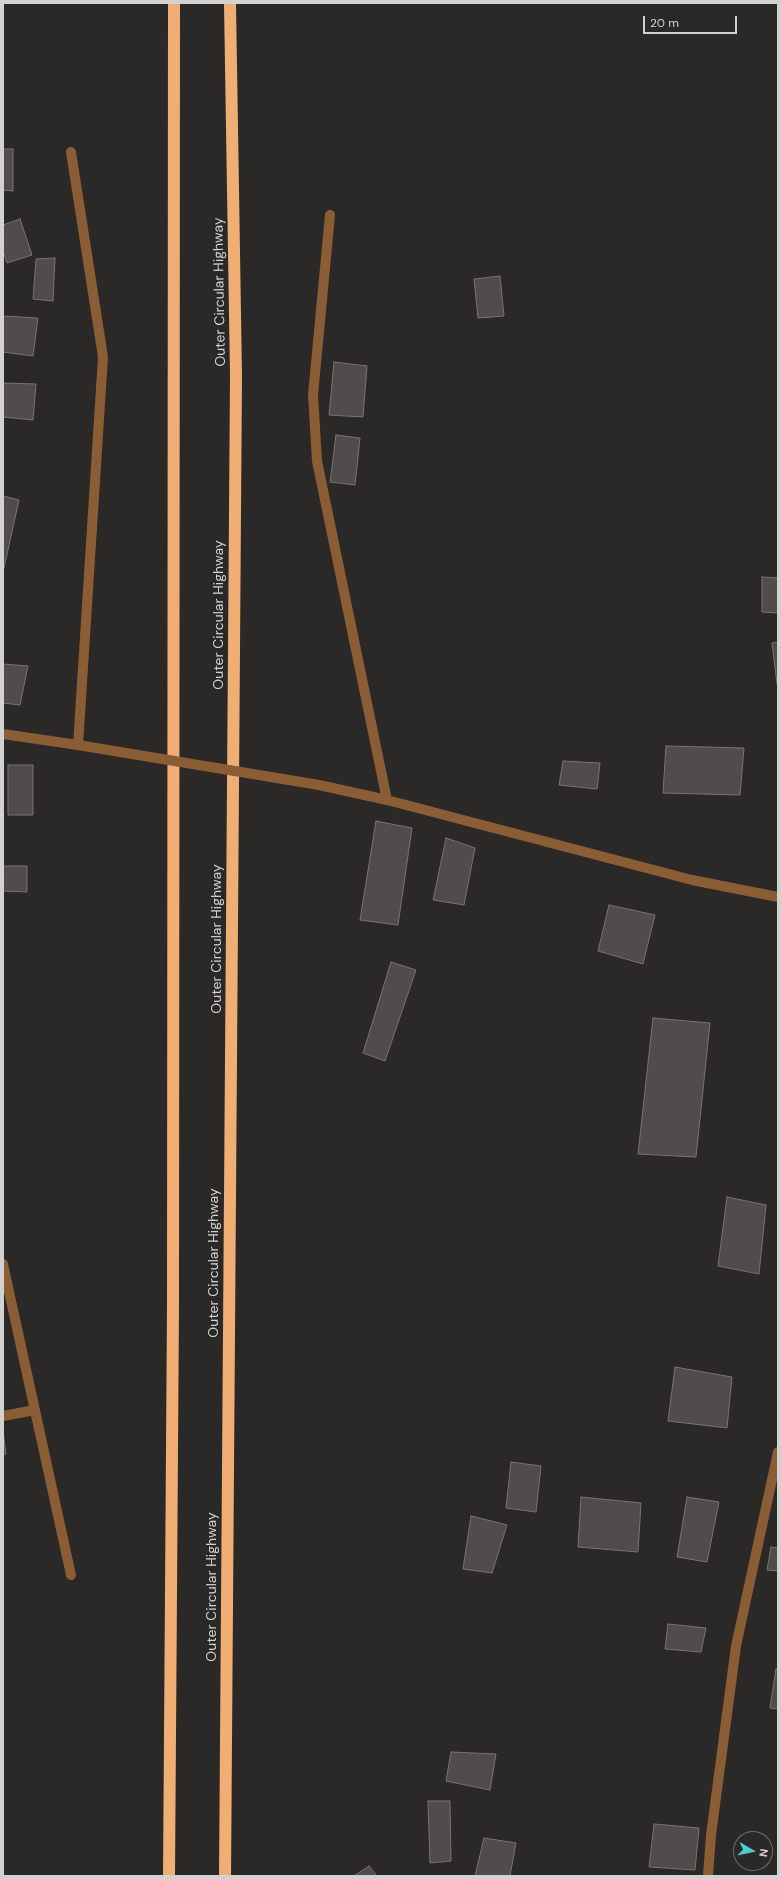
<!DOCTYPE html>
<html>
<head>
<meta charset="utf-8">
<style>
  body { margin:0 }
  #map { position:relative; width:781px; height:1879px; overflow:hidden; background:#2a2927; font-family:"DM Sans",sans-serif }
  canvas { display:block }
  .frame { position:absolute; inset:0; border:4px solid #d2d2d0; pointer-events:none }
  .north { position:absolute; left:733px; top:1831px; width:40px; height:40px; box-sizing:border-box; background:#2a2927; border:1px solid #6d6d6b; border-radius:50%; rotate:99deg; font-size:11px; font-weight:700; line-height:16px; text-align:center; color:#d2d2d0 }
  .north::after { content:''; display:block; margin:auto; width:14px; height:18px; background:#51ccd1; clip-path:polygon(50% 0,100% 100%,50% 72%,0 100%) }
  .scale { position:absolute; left:643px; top:16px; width:94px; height:18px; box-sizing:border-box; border:2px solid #d2d2d0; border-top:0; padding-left:5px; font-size:12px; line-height:14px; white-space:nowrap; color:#d2d2d0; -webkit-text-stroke:3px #2a2927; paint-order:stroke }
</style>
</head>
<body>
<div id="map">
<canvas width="781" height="1879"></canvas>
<div class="frame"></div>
<div class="north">N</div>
<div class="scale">20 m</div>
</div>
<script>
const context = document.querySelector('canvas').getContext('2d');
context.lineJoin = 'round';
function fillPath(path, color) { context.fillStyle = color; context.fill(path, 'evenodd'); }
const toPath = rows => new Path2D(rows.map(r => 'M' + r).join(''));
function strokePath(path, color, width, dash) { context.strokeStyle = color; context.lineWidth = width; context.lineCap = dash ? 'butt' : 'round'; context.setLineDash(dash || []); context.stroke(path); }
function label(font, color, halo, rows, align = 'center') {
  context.font = font + ' "DM Sans",sans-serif'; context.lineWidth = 3.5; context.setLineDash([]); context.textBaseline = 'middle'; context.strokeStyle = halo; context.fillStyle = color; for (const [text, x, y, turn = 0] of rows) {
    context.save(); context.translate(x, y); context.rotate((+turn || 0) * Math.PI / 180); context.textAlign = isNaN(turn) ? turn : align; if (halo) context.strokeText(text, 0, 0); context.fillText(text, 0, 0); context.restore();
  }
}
const building = toPath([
  [3,149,13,149,13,191,3,190,3,149],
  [20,219,32,255,7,263,3,251,3,225,20,219],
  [55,258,53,301,33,299,36,259,55,258],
  [500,276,504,316,478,318,474,279,500,276],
  [3,316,38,318,33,356,3,352,3,316],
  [334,362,367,366,363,417,329,415,334,362],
  [3,383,36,384,33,420,3,417,3,383],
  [336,435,360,438,355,485,330,482,336,435],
  [3,496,19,500,4,568,3,568,3,496],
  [762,577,778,578,778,613,762,612,762,577],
  [778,642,778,684,777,684,772,643,778,642],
  [3,664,28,666,20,705,3,703,3,664],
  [666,746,744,748,740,795,663,793,666,746],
  [563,761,600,763,597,789,559,785,563,761],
  [8,765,33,765,33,815,8,815,8,765],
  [376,821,412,828,398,925,360,920,376,821],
  [446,838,475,848,464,905,433,900,446,838],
  [3,866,27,866,27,892,3,891,3,866],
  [609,905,655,915,643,964,598,951,609,905],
  [391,962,416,970,385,1061,363,1053,391,962],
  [653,1018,710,1023,696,1157,638,1154,653,1018],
  [727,1197,766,1205,759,1274,718,1266,727,1197],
  [675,1367,732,1377,727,1428,668,1421,675,1367],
  [3,1431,6,1454,3,1455,3,1431],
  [511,1462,541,1466,536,1512,506,1508,511,1462],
  [581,1497,641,1503,638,1552,578,1547,581,1497],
  [687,1497,719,1502,707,1562,677,1557,687,1497],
  [471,1516,507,1525,492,1573,463,1569,471,1516],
  [771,1547,778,1548,778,1571,767,1570,771,1547],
  [668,1624,706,1628,701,1652,665,1649,668,1624],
  [776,1669,778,1669,778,1709,770,1708,776,1669],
  [451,1752,496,1754,490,1790,446,1781,451,1752],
  [428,1801,450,1801,451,1861,430,1863,428,1801],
  [654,1824,699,1828,695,1870,649,1867,654,1824],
  [484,1838,516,1843,510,1876,475,1876,484,1838],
  [369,1866,377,1876,354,1876,369,1866]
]);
const minor = toPath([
  [330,215,313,395,317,461,387,800],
  [3,734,78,745,103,357,71,152],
  [319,785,387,800,692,880,778,897],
  [3,1264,71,1575],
  [3,1416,35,1410],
  [708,1876,711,1835,736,1646,778,1452]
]);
const highway = toPath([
  [169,1876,173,1306,174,3],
  [225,1876,236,376,230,3]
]);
const minorBridge = toPath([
  [78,745,319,785]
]);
const streetNames = [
  ["Outer Circular Highway",220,292,-91],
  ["Outer Circular Highway",219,615,-90],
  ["Outer Circular Highway",217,939,-90],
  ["Outer Circular Highway",214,1263,-90],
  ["Outer Circular Highway",212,1587,-90]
];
fillPath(building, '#4f4c4b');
strokePath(building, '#787473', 1);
strokePath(minor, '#8a5d34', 10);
strokePath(highway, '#f1ae74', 12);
strokePath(minorBridge, '#8a5d34', 10);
label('14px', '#d2d2d0', '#2a2927', streetNames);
</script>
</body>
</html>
